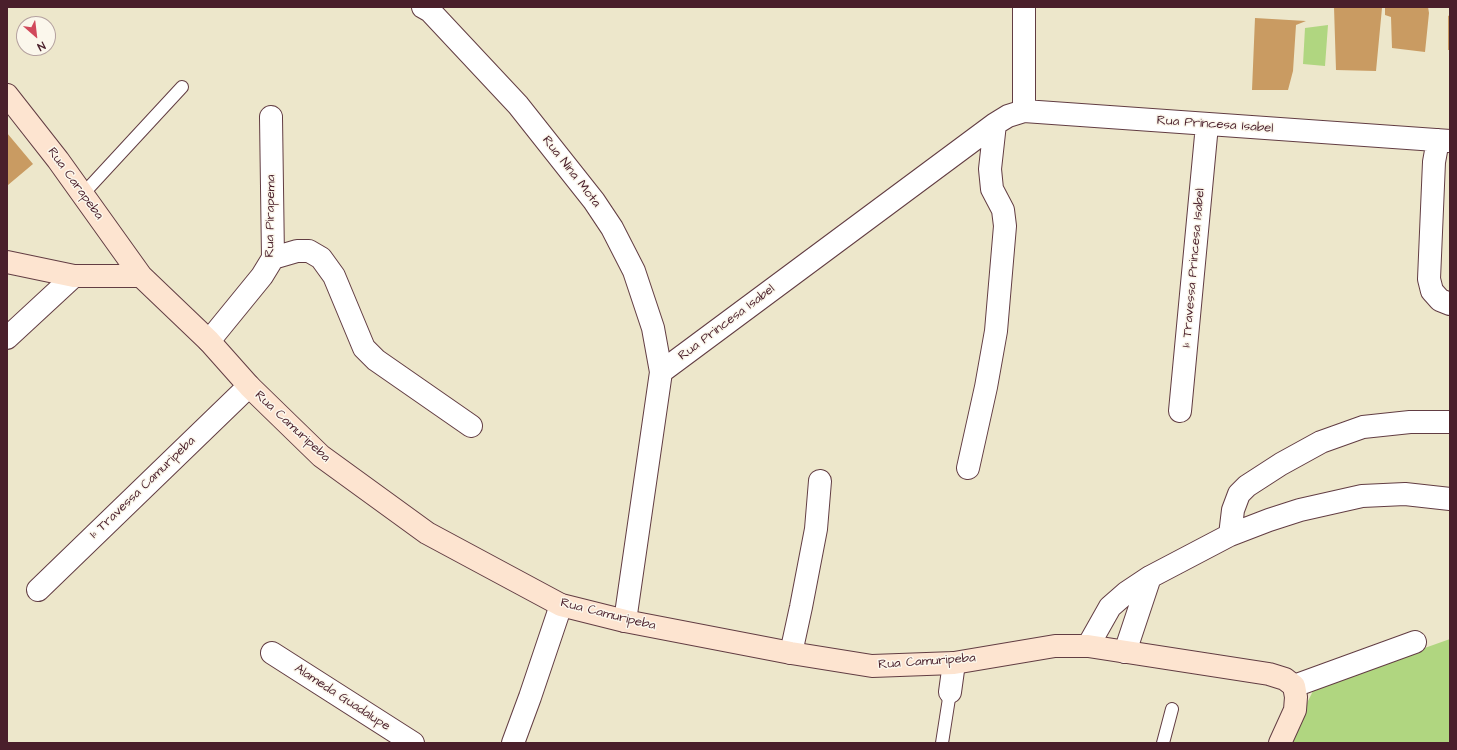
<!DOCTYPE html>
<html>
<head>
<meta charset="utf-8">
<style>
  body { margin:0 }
  #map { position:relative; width:1457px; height:750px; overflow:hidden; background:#ede7cb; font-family:"Architects Daughter",sans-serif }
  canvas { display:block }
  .frame { position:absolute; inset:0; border:8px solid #4a1f2b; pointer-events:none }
  .north { position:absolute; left:16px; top:16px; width:40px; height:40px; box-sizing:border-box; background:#fbf7ec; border:1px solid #b4a19f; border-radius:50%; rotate:152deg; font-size:11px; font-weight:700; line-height:16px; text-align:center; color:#4a1f2b }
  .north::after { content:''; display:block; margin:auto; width:14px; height:18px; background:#d1495b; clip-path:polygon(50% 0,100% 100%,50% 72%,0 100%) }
</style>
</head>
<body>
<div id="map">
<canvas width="1457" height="750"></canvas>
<div class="frame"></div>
<div class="north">N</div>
</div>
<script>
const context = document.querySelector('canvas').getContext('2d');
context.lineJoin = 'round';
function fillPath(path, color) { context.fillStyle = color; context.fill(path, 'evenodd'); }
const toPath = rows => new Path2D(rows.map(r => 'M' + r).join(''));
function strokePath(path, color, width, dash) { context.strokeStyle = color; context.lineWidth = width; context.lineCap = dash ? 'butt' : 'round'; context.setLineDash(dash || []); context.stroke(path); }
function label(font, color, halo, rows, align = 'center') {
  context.font = font + ' "Architects Daughter",sans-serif'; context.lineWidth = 3; context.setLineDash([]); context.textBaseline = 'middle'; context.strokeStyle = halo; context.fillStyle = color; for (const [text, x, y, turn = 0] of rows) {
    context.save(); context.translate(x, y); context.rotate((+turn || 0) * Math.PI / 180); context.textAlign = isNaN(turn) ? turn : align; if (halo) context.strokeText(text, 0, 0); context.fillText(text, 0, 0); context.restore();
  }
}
const green = toPath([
  [1328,25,1325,66,1303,64,1305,28],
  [1450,639,1450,743,1287,743,1315,687]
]);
const building = toPath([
  [1334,7,1382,8,1376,71,1336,70],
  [1385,7,1428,7,1429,13,1425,52,1392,48,1391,17,1385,15],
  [1450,15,1450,50,1448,50,1448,16],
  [1255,18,1306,21,1296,25,1293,71,1288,90,1252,90],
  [7,133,33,164,8,185,7,183]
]);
const service = toPath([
  [83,194,182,87],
  [942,743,950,692],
  [1163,743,1172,709]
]);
const minor = toPath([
  [423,7,430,11,518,105,594,201,612,228,634,271,653,328,661,372],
  [1024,111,1024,7],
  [1438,140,1434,162,1429,279,1432,291,1440,300,1450,304],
  [273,258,297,251,309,251,321,258,334,276,364,348,376,360,471,426],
  [7,338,74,276],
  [209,341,262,276,273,258,271,117],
  [1180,411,1207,125],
  [968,468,986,387,996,331,1005,226,1003,210,992,189,990,169,995,124],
  [1230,535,1233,510,1239,494,1247,486,1281,464,1321,442,1363,427,1410,422,1450,422],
  [38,590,249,386],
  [625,621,661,372,995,124,1008,116,1024,111,1450,141],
  [1088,646,1110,607,1126,593,1150,577,1230,535,1269,520,1300,510,1362,496,1405,494,1450,499],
  [1125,652,1150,577],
  [272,653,413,743],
  [791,653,801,607,816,529,820,481],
  [1294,686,1415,642],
  [950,692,954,663],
  [513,743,530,697,561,605]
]);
const secondary = toPath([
  [7,95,58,160,141,276,209,341,249,386,321,456,427,533,561,605,625,621,791,653,872,666,954,663,1055,646,1088,646,1269,674,1285,679,1294,686,1296,697,1295,710,1280,743],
  [7,262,74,276,141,276]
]);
const streetNames = [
  ["Rua Princesa Isabel",1215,125,4],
  ["Rua Nina Mota",571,172,52],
  ["Rua Carapeba",75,184,54],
  ["Rua Pirapema",271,216,-89],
  ["1ª Travessa Princesa Isabel",1194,268,-85],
  ["Rua Princesa Isabel",727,323,-37],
  ["Rua Camuripeba",292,427,43],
  ["1ª Travessa Camuripeba",143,488,-44],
  ["Rua Camuripeba",608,615,14],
  ["Rua Camuripeba",927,662,-4],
  ["Alameda Guadalupe",342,698,33]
];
fillPath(green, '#b0d680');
fillPath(building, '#c99b62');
strokePath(service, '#623d43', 14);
strokePath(minor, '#623d43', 24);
strokePath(secondary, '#623d43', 24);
strokePath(service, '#fff', 12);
strokePath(minor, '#fff', 22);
strokePath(secondary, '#fde4d0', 22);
label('13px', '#4a1f2b', '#fbf7ec', streetNames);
</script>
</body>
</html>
